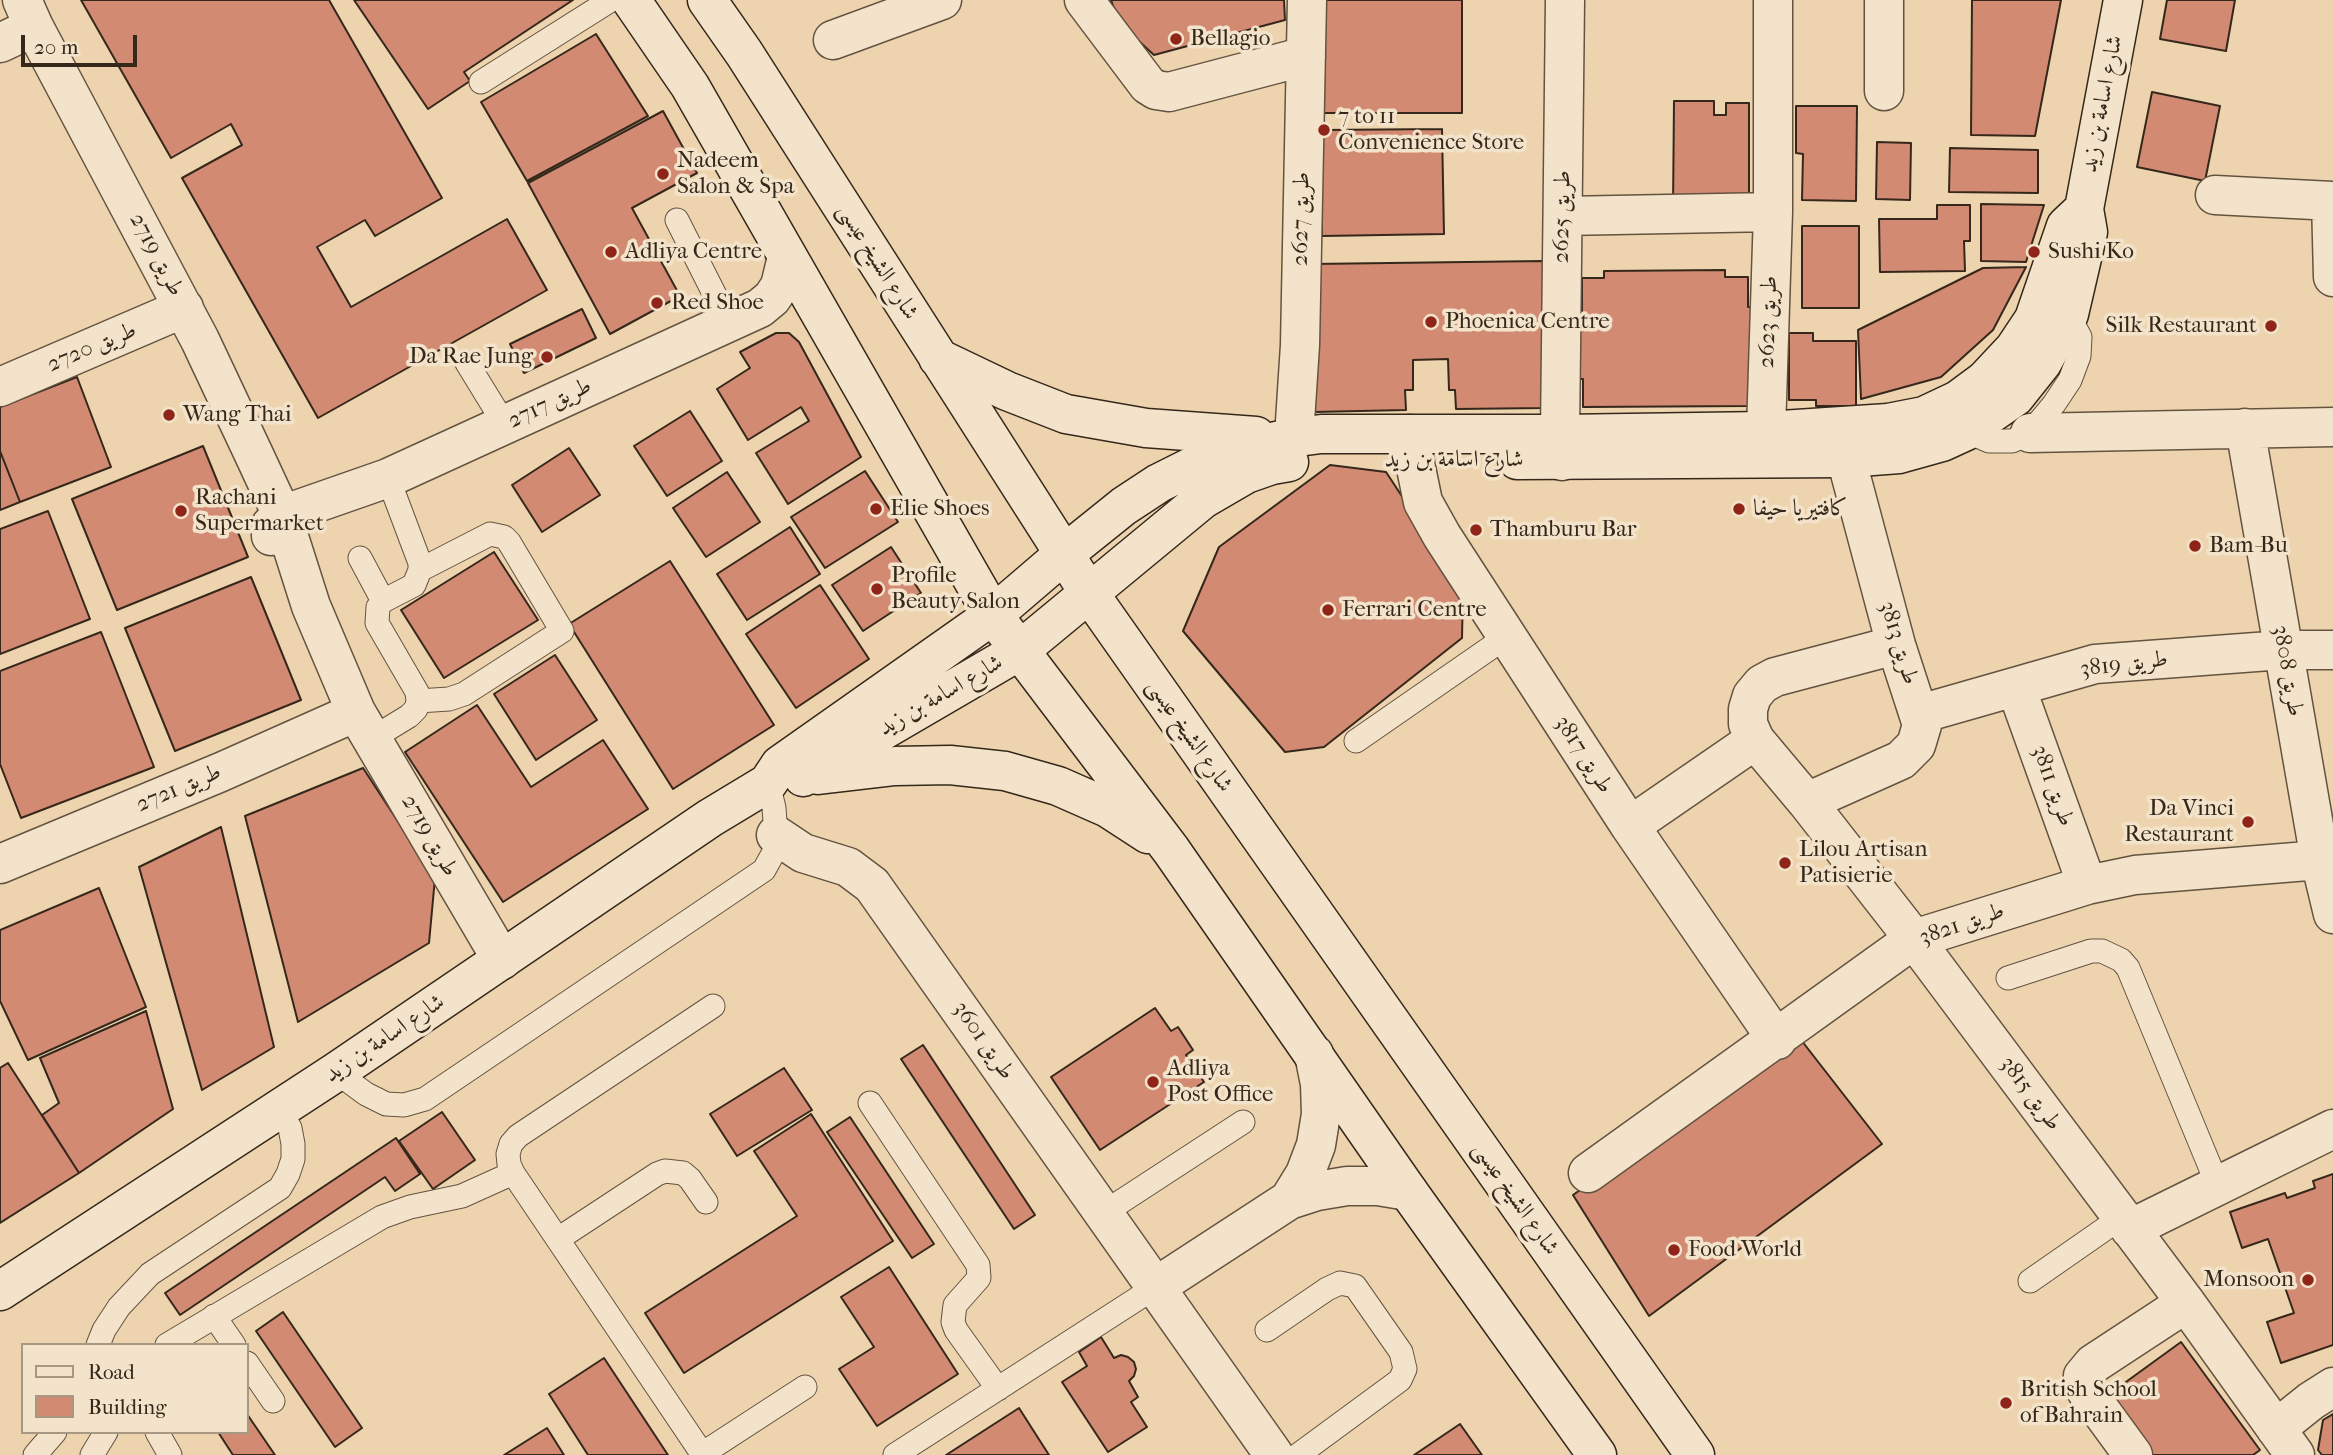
<!DOCTYPE html>
<html>
<head>
<meta charset="utf-8">
<style>
  body { margin:0 }
  #map { position:relative; width:2333px; height:1455px; overflow:hidden; background:#edd4ae; font-family:"IM FELL French Canon",serif }
  canvas { display:block }
  .legend { position:absolute; left:21px; top:1343px; width:228px; height:91px; box-sizing:border-box; background:#f3e3ca; border:2px solid #a79884; margin:0; padding:9px 12px; list-style:none; font-size:21px; color:#35281b }
  .legend li { display:flex; align-items:center; gap:14px; height:35px }
  .legend b { width:35px; border:2px solid #a79884 }
  .scale { position:absolute; left:21px; top:35px; width:116px; height:32px; box-sizing:border-box; border:4px solid #35281b; border-top:0; padding-left:9px; font-size:21px; line-height:24px; white-space:nowrap; color:#35281b; -webkit-text-stroke:5px #f3e3ca; paint-order:stroke }
</style>
</head>
<body>
<div id="map">
<canvas width="2333" height="1455"></canvas>
<ul class="legend">
<li><b style="height:9px;background:#f3e3ca"></b>Road</li>
<li><b style="height:19px;background:#d28a73"></b>Building</li>
</ul>
<div class="scale">20 m</div>
</div>
<script>
const context = document.querySelector('canvas').getContext('2d');
context.lineJoin = 'round';
function fillPath(path, color) { context.fillStyle = color; context.fill(path, 'evenodd'); }
const toPath = rows => new Path2D(rows.map(r => 'M' + r).join(''));
function strokePath(path, color, width, dash) { context.strokeStyle = color; context.lineWidth = width; context.lineCap = dash ? 'butt' : 'round'; context.setLineDash(dash || []); context.stroke(path); }
function label(font, color, halo, rows, align = 'center') {
  context.font = font + ' "IM FELL French Canon",Amiri,serif'; context.lineWidth = 7; context.setLineDash([]); context.textBaseline = 'middle'; context.strokeStyle = halo; context.fillStyle = color; for (const [text, x, y, turn = 0] of rows) {
    context.save(); context.translate(x, y); context.rotate((+turn || 0) * Math.PI / 180); context.textAlign = isNaN(turn) ? turn : align; if (halo) context.strokeText(text, 0, 0); context.fillText(text, 0, 0); context.restore();
  }
}
const building = toPath([
  [81,0,329,0,442,198,375,236,365,220,317,247,351,307,507,219,547,290,318,418,182,178,242,145,231,124,171,158,81,0],
  [354,0,573,0,464,72,470,81,428,109,354,0],
  [1111,0,1284,0,1285,20,1154,55,1119,23,1111,0],
  [1315,0,1462,0,1462,113,1315,113,1315,0],
  [1972,0,2061,0,2035,136,1971,135,1972,0],
  [2167,0,2235,0,2226,51,2160,39,2167,0],
  [596,34,648,116,527,181,481,102,596,34],
  [2152,92,2220,106,2205,181,2137,167,2152,92],
  [1674,101,1714,101,1714,115,1726,115,1726,103,1749,103,1749,208,1673,208,1674,101],
  [1796,106,1857,106,1856,201,1802,200,1803,154,1796,153,1796,106],
  [663,111,697,173,632,208,680,296,610,334,528,183,663,111],
  [1442,129,1444,234,1322,236,1320,130,1442,129],
  [1877,142,1911,143,1910,200,1876,199,1877,142],
  [1950,148,2038,150,2038,193,1949,192,1950,148],
  [1981,204,2044,205,2026,262,1981,261,1981,204],
  [1937,205,1970,205,1970,241,1964,241,1965,271,1880,272,1879,219,1937,219,1937,205],
  [1802,226,1859,226,1859,308,1802,308,1802,226],
  [1544,261,1546,408,1456,409,1455,390,1449,390,1448,359,1413,360,1413,390,1405,390,1406,410,1314,412,1312,264,1544,261],
  [2026,267,1993,330,1941,377,1861,399,1858,330,1983,268,2026,267],
  [1725,270,1725,277,1748,277,1748,307,1755,307,1749,406,1583,407,1583,379,1577,379,1577,311,1582,311,1582,278,1604,278,1604,271,1725,270],
  [582,309,596,338,524,373,510,344,582,309],
  [776,333,789,333,799,342,861,457,788,504,756,453,809,421,801,407,748,440,717,389,750,368,740,352,776,333],
  [1789,333,1813,333,1813,341,1856,341,1856,406,1816,406,1816,400,1789,400,1789,333],
  [77,377,111,467,20,502,0,451,0,407,77,377],
  [690,411,722,461,667,496,634,446,690,411],
  [203,446,248,557,117,610,72,499,203,446],
  [569,448,600,495,542,532,512,485,569,448],
  [0,451,20,502,0,510,0,451],
  [1330,465,1386,472,1463,589,1462,638,1324,747,1285,752,1183,631,1219,547,1330,465],
  [865,471,898,522,825,568,791,517,865,471],
  [727,472,760,522,706,557,673,508,727,472],
  [48,511,90,619,0,654,0,529,48,511],
  [790,527,820,574,747,620,717,574,790,527],
  [891,547,921,593,863,631,832,585,891,547],
  [494,552,538,620,444,678,401,610,494,552],
  [670,561,774,725,673,789,569,624,670,561],
  [251,577,301,700,175,751,125,628,251,577],
  [820,585,869,659,796,708,746,634,820,585],
  [101,632,154,767,21,818,0,764,0,671,101,632],
  [555,655,597,720,536,760,494,694,555,655],
  [477,705,531,787,603,740,648,809,503,902,405,752,477,705],
  [363,768,435,878,429,943,298,1022,245,816,363,768],
  [221,827,274,1047,202,1090,139,867,221,827],
  [99,888,146,1007,28,1060,0,1001,0,930,99,888],
  [1155,1008,1171,1031,1178,1027,1193,1050,1186,1055,1204,1082,1100,1150,1051,1077,1155,1008],
  [146,1011,173,1109,79,1173,42,1115,59,1103,40,1058,146,1011],
  [1798,1036,1882,1144,1649,1316,1573,1195,1798,1036],
  [923,1045,1035,1215,1014,1229,901,1059,923,1045],
  [8,1063,79,1173,0,1223,0,1068,8,1063],
  [784,1068,812,1110,737,1156,710,1114,784,1068],
  [442,1112,475,1160,433,1189,399,1141,442,1112],
  [811,1114,893,1241,684,1373,645,1313,797,1216,754,1151,811,1114],
  [850,1117,934,1244,912,1258,827,1132,850,1117],
  [396,1138,420,1174,395,1191,385,1177,180,1315,165,1293,396,1138],
  [2333,1174,2333,1345,2281,1363,2267,1322,2294,1313,2268,1239,2242,1248,2230,1212,2285,1193,2287,1198,2315,1188,2313,1181,2333,1174],
  [889,1267,958,1374,877,1426,839,1369,874,1347,841,1297,889,1267],
  [283,1312,362,1428,335,1447,256,1331,283,1312],
  [1101,1337,1114,1358,1121,1355,1128,1357,1134,1362,1136,1369,1134,1376,1129,1381,1138,1397,1131,1402,1147,1427,1108,1452,1062,1382,1087,1366,1079,1352,1101,1337],
  [2181,1342,2260,1450,2253,1455,2152,1455,2108,1395,2181,1342],
  [604,1358,668,1455,588,1455,549,1394,604,1358],
  [1019,1408,1049,1455,946,1455,1019,1408],
  [247,1414,275,1455,233,1455,218,1432,247,1432,247,1414],
  [2333,1414,2333,1455,2322,1455,2318,1450,2323,1420,2333,1414],
  [1460,1424,1482,1455,1414,1455,1460,1424],
  [547,1428,564,1455,504,1455,547,1428]
]);
const lane = toPath([
  [481,82,611,0],
  [677,220,729,323],
  [467,363,505,425],
  [1966,431,1989,441,2012,441,2030,433,2054,404,2070,380,2079,356,2080,337,2065,309],
  [360,558,383,601],
  [418,701,449,699,464,694,562,631,509,542,504,537,490,534,420,570],
  [373,738,409,716,416,709,418,701,417,692,377,623,378,607,383,601,414,585,420,570,420,563,388,478],
  [1356,741,1506,637],
  [2008,978,2091,951,2102,951,2121,960,2128,968,2218,1186],
  [336,1072,366,1094,386,1104,404,1105,425,1099,764,870,775,850,776,835,774,808,768,783],
  [870,1103,978,1265,979,1278,955,1305,953,1322,956,1330,998,1389],
  [1105,1212,1243,1122],
  [558,1239,657,1174,665,1171,683,1173,690,1179,706,1202],
  [2030,1281,2122,1217],
  [214,1316,234,1345],
  [1267,1330,1327,1289,1340,1283,1355,1286,1401,1352,1405,1369,1400,1380,1298,1455],
  [98,1345,104,1330,119,1307,150,1274,280,1188,288,1174,293,1159,293,1144,290,1128,279,1108],
  [167,1345,382,1217,410,1207,462,1196,513,1173],
  [247,1363,273,1401],
  [157,1432,170,1455],
  [702,1454,805,1387],
  [35,1455,55,1432],
  [92,1455,106,1432],
  [703,1455,513,1173,509,1164,508,1154,511,1144,518,1136,713,1006],
  [895,1455,1157,1286]
]);
const street = toPath([
  [22,0,34,27,200,340,256,459,282,515,311,606,356,712,502,960],
  [1084,0,1148,85,1156,90,1169,92,1306,56],
  [1884,0,1884,91],
  [833,40,942,0],
  [0,43,34,27],
  [2215,195,2333,201],
  [2331,201,2333,277],
  [1563,216,1773,212],
  [0,387,184,308],
  [2245,428,2320,860,2333,914],
  [1766,431,1773,212,1773,0],
  [2030,433,2333,427],
  [1409,434,1423,502,1442,536,1630,826,1777,1040],
  [1294,437,1300,345,1307,0],
  [1562,461,1560,434,1565,0],
  [271,536,271,525,282,515,388,478,760,308,772,298,780,286,787,257],
  [1896,645,1775,677,1762,684,1752,696,1748,709,1748,724,1755,740,1807,802,1914,939,2186,1303,2295,1455],
  [2016,687,2087,885],
  [1920,714,2095,664,2283,650,2333,650],
  [1807,802,1901,760,1916,745,1922,725,1896,645,1846,458,1838,444,1826,433],
  [1630,826,1755,740],
  [776,835,803,853,848,867,872,885,1274,1455],
  [0,864,221,772,356,712],
  [1588,1173,1914,939,2087,885,2135,875,2320,860],
  [1289,1200,1305,1174,1316,1145,1321,1114,1320,1084,1314,1054],
  [2130,1229,2333,1129],
  [1157,1286,1289,1200,1317,1191,1347,1186,1378,1186,1408,1191],
  [2276,1429,2311,1401,2333,1387],
  [2133,1455,2087,1392,2083,1376,2093,1364,2186,1303]
]);
const secondary = toPath([
  [631,0,690,86,993,615,1171,850,1408,1191,1597,1455],
  [707,0,744,53,1089,593,1695,1455],
  [938,358,1007,391,1066,414,1146,428,1256,436],
  [1517,460,1846,458,1899,454,1942,442,1966,431,2015,397,2042,363,2069,314,2088,232,2084,209,2123,0],
  [818,775,895,766,950,765,1005,771,1058,786,1108,808,1148,834],
  [803,777,1019,651,1203,499,1246,474,1272,465,1289,462],
  [0,1291,336,1072,710,818,768,783,780,765,993,615,1063,555,1124,506,1159,483,1197,464,1239,449,1290,438,1321,434,1560,434,1766,431,1888,423,1924,416,1958,400,1985,380,2014,349,2034,319,2066,226,2084,209]
]);
const markers = [
  [1176,39,7,"#8f2418"],
  [1324,130,7,"#8f2418"],
  [663,174,7,"#8f2418"],
  [611,252,7,"#8f2418"],
  [2034,252,7,"#8f2418"],
  [657,303,7,"#8f2418"],
  [1431,322,7,"#8f2418"],
  [2271,326,7,"#8f2418"],
  [547,357,7,"#8f2418"],
  [169,415,7,"#8f2418"],
  [876,509,7,"#8f2418"],
  [1739,509,7,"#8f2418"],
  [181,511,7,"#8f2418"],
  [1476,530,7,"#8f2418"],
  [2195,546,7,"#8f2418"],
  [877,589,7,"#8f2418"],
  [1328,610,7,"#8f2418"],
  [2248,822,7,"#8f2418"],
  [1785,863,7,"#8f2418"],
  [1153,1082,7,"#8f2418"],
  [1674,1250,7,"#8f2418"],
  [2308,1280,7,"#8f2418"],
  [2006,1403,7,"#8f2418"]
];
const poiNames = [
  ["Bellagio",1190,39],
  ["7 to 11",1338,117],
  ["Convenience Store",1338,143],
  ["Nadeem",677,161],
  ["Salon & Spa",677,187],
  ["Adliya Centre",625,252],
  ["Sushi Ko",2048,252],
  ["Red Shoe",671,303],
  ["Phoenica Centre",1445,322],
  ["Silk Restaurant",2257,326,"right"],
  ["Da Rae Jung",533,357,"right"],
  ["Wang Thai",183,415],
  ["Rachani",195,498],
  ["Supermarket",195,524],
  ["Elie Shoes",890,509],
  ["كافتيريا حيفا",1753,509],
  ["Thamburu Bar",1490,530],
  ["Bam-Bu",2209,546],
  ["Profile",891,576],
  ["Beauty Salon",891,602],
  ["Ferrari Centre",1342,610],
  ["Da Vinci",2234,809,"right"],
  ["Restaurant",2234,835,"right"],
  ["Lilou Artisan",1799,850],
  ["Patisierie",1799,876],
  ["Adliya",1167,1069],
  ["Post Office",1167,1095],
  ["Food World",1688,1250],
  ["Monsoon",2294,1280,"right"],
  ["British School",2020,1390],
  ["of Bahrain",2020,1416]
];
const streetNames = [
  ["شارع اسامة بن زيد",2103,104,-79],
  ["طريق 2625",1563,217,-89],
  ["طريق 2627",1302,219,-89],
  ["طريق 2719",156,255,62],
  ["شارع الشيخ عيسى",877,262,58],
  ["طريق 2623",1769,322,-88],
  ["طريق 2720",92,348,-23],
  ["طريق 2717",550,404,-25],
  ["شارع اسامة بن زيد",1454,460],
  ["طريق 3813",1898,643,73],
  ["طريق 3819",2124,665,-7],
  ["طريق 3808",2287,671,80],
  ["شارع اسامة بن زيد",941,696,-30],
  ["شارع الشيخ عيسى",1189,736,55],
  ["طريق 3817",1583,755,57],
  ["طريق 3811",2052,786,70],
  ["طريق 2721",179,789,-23],
  ["طريق 2719",429,836,60],
  ["طريق 3821",1962,925,-19],
  ["شارع اسامة بن زيد",385,1039,-34],
  ["طريق 3601",983,1041,55],
  ["طريق 3815",2030,1094,53],
  ["شارع الشيخ عيسى",1515,1199,55]
];
fillPath(building, '#d28a73');
strokePath(building, '#35281b', 2);
strokePath(lane, '#635340', 25);
strokePath(street, '#635340', 41);
strokePath(secondary, '#35281b', 41);
strokePath(lane, '#f3e3ca', 23);
strokePath(street, '#f3e3ca', 38);
strokePath(secondary, '#f3e3ca', 38);
for (const [x, y, r, color] of markers) { const dot = new Path2D(); dot.arc(x, y, r, 0, 2 * Math.PI); context.fillStyle = color; context.fill(dot); strokePath(dot, '#f3e3ca', 2.5); }
label('23px', '#35281b', '#f3e3ca', poiNames, 'left');
label('23px', '#35281b', '#f3e3ca', streetNames);
</script>
</body>
</html>
